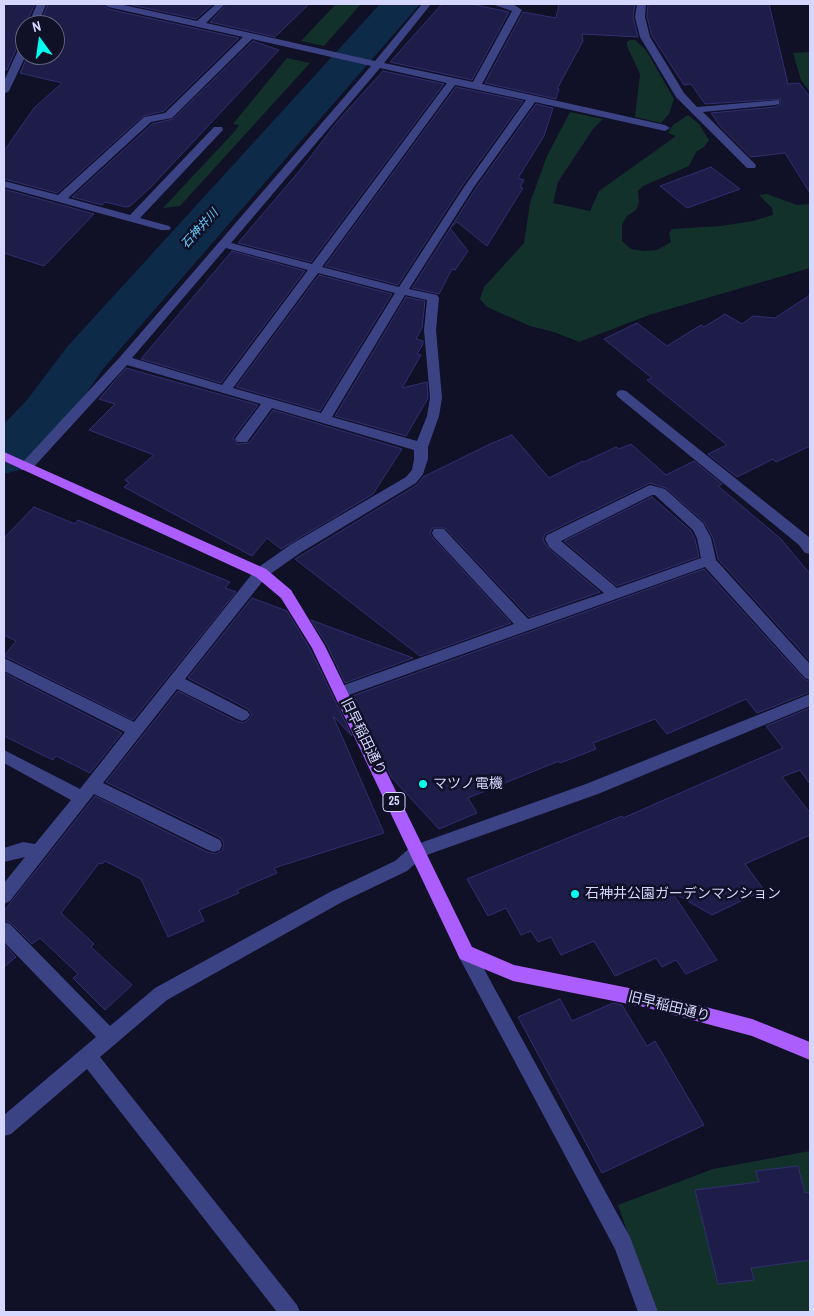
<!DOCTYPE html>
<html>
<head>
<meta charset="utf-8">
<style>
  body { margin:0 }
  #map { position:relative; width:814px; height:1316px; overflow:hidden; background:#101027; font-family:"Archivo Narrow",sans-serif }
  canvas { display:block }
  .frame { position:absolute; inset:0; border:5px solid #d6d7ff; pointer-events:none }
  .north { position:absolute; left:15px; top:15px; width:50px; height:50px; box-sizing:border-box; background:#101027; border:1px solid #5f607d; border-radius:50%; rotate:346deg; font-size:14px; font-weight:700; line-height:20px; text-align:center; color:#d6d7ff }
  .north::after { content:''; display:block; margin:auto; width:18px; height:22px; background:#04fcf1; clip-path:polygon(50% 0,100% 100%,50% 72%,0 100%) }
</style>
</head>
<body>
<div id="map">
<canvas width="814" height="1316"></canvas>
<div class="frame"></div>
<div class="north">N</div>
</div>
<script>
const context = document.querySelector('canvas').getContext('2d');
context.lineJoin = 'round';
function fillPath(path, color) { context.fillStyle = color; context.fill(path, 'evenodd'); }
const toPath = rows => new Path2D(rows.map(r => 'M' + r).join(''));
function strokePath(path, color, width, dash) { context.strokeStyle = color; context.lineWidth = width; context.lineCap = dash ? 'butt' : 'round'; context.setLineDash(dash || []); context.stroke(path); }
function label(font, color, halo, rows, align = 'center') {
  context.font = font + ' "Archivo Narrow","Noto Sans JP",sans-serif'; context.lineWidth = 5; context.setLineDash([]); context.textBaseline = 'middle'; context.strokeStyle = halo; context.fillStyle = color; for (const [text, x, y, turn = 0] of rows) {
    context.save(); context.translate(x, y); context.rotate((+turn || 0) * Math.PI / 180); context.textAlign = isNaN(turn) ? turn : align; if (halo) context.strokeText(text, 0, 0); context.fillText(text, 0, 0); context.restore();
  }
}
const green = toPath([
  [336,4,361,4,324,46,301,41],
  [630,40,635,40,646,50,674,99,669,114,661,123,635,117,640,74,627,46,627,42],
  [810,52,810,92,801,80,793,53],
  [287,58,310,63,180,206,163,208,236,130,239,125,233,124],
  [570,112,603,119,593,129,558,182,553,203,590,211,599,191,676,136,668,133,673,125,688,115,699,124,709,140,704,147,696,152,689,166,643,186,638,191,639,202,636,210,627,216,622,224,622,241,631,249,644,251,657,250,671,242,669,233,672,229,721,226,753,221,773,215,772,208,759,195,767,194,797,205,810,204,810,268,649,315,579,342,554,332,530,326,487,307,480,299,484,287,524,243,530,203,547,156],
  [810,1151,810,1312,655,1312,618,1205,713,1169]
]);
const river = toPath([
  [380,4,420,4,103,369,65,424,23,469,4,474,4,424,27,400,67,347,380,4]
]);
const building = toPath([
  [4,4,35,4,25,25,25,41,18,45,7,70,4,69,4,4],
  [48,4,102,4,108,9,239,38,164,111,143,116,57,193,4,179,4,151,34,108,62,83,20,73,28,55,55,55,55,25,40,25,48,4],
  [127,4,213,4,196,19,127,4],
  [227,4,309,4,275,37,210,22,227,4],
  [442,4,471,4,509,12,472,80,390,62,442,4],
  [559,4,635,4,633,17,638,37,582,34,583,41,557,89,559,89,556,99,485,83,523,12,556,18,559,4],
  [648,4,769,4,788,84,799,83,810,97,810,193,785,153,751,157,720,126,711,113,775,107,780,105,780,99,705,104,691,84,684,85,652,36,647,17,648,4],
  [253,41,279,50,151,187,130,206,126,207,105,202,102,205,72,197,152,124,173,119,253,41],
  [383,71,444,84,311,262,238,243,301,169,337,122,383,71],
  [456,87,523,101,462,186,398,285,325,266,456,87],
  [536,104,553,108,544,136,518,178,524,180,520,187,523,188,487,246,457,222,450,228,468,251,455,270,452,269,439,294,412,288,476,188,536,104],
  [711,167,740,189,687,208,660,186,711,167],
  [4,189,94,214,44,266,4,253,4,189],
  [232,251,305,271,221,383,141,359,232,251],
  [319,275,392,294,320,411,236,387,319,275],
  [810,295,810,446,776,462,773,459,737,477,708,454,727,445,647,380,652,378,604,339,637,323,667,346,701,325,704,327,725,314,742,324,753,316,775,318,810,295],
  [406,297,425,301,422,328,416,339,423,341,423,344,417,354,421,355,402,388,427,382,428,398,406,436,335,416,406,297],
  [126,368,258,405,233,438,237,444,249,443,273,410,402,449,373,494,281,549,267,538,252,556,124,487,129,483,125,480,154,455,89,430,115,404,99,399,126,368],
  [512,435,549,478,583,461,584,462,616,447,619,449,631,444,666,475,694,461,722,484,718,486,781,539,810,574,810,661,718,559,713,538,704,522,666,488,650,483,545,534,543,540,548,548,600,592,529,617,445,528,432,528,430,534,433,538,511,623,420,656,295,559,417,485,423,477,490,444,512,435],
  [652,497,691,531,695,539,699,557,617,586,564,541,652,497],
  [34,507,75,524,78,520,230,582,225,588,236,592,133,720,4,656,16,641,4,635,4,538,34,507],
  [704,569,804,679,810,682,810,692,757,713,746,699,667,734,655,719,593,743,596,749,560,763,559,761,468,798,477,813,439,829,392,778,352,696,704,569],
  [252,598,287,611,310,649,352,736,333,716,384,833,274,868,277,873,237,890,239,893,199,910,204,921,168,937,141,879,105,861,102,864,99,863,61,913,94,944,91,947,132,985,105,1010,73,978,78,974,40,938,32,944,11,923,4,920,4,911,95,796,207,852,215,854,222,851,224,844,221,838,106,782,178,691,236,721,243,723,248,720,252,715,248,709,188,678,252,598],
  [311,620,413,658,345,683,327,645,311,620],
  [4,673,122,733,90,773,56,756,53,760,4,736,4,673],
  [810,708,810,784,800,770,782,777,810,813,810,835,745,864,764,890,712,915,672,892,717,960,686,974,676,960,662,967,656,958,615,976,594,941,561,955,551,937,538,942,531,931,521,935,506,908,488,916,467,879,622,816,623,818,783,748,766,726,810,708],
  [4,944,16,957,4,967,4,944],
  [560,999,572,1021,613,1003,622,1005,647,1046,655,1041,704,1125,602,1173,518,1017,560,999],
  [798,1166,805,1193,810,1192,810,1260,751,1268,754,1280,718,1284,695,1190,759,1182,756,1171,798,1166]
]);
const minor = toPath([
  [37,4,46,4,38,25,28,25,37,4],
  [104,4,119,4,197,21,216,4,225,4,206,23,375,61,422,4,431,4,384,63,473,82,512,11,492,4,513,4,522,10,482,84,665,125,670,128,665,131,535,102,474,187,409,289,437,295,439,298,436,330,442,398,439,416,428,447,428,459,423,474,416,483,300,553,266,577,185,679,247,711,250,715,247,719,242,721,237,719,177,689,103,783,220,840,222,845,220,850,214,852,208,850,94,794,10,901,4,904,4,883,25,857,4,862,4,848,23,842,35,844,71,800,4,763,4,750,80,789,125,732,4,671,4,658,134,722,256,569,290,545,406,477,412,470,414,459,414,450,272,408,247,442,237,442,235,439,237,436,261,404,127,365,31,470,21,470,19,467,21,464,120,357,371,66,252,39,172,118,151,122,68,198,130,215,214,127,222,127,223,129,222,131,140,218,169,226,171,228,169,230,161,230,4,187,4,181,58,195,144,117,165,113,243,37,108,7,104,4],
  [380,68,447,83,312,264,231,243,380,68],
  [455,85,526,100,464,187,399,287,322,267,455,85],
  [226,248,308,270,222,385,132,358,226,248],
  [318,273,395,293,321,413,233,388,318,273],
  [405,295,427,300,424,330,430,398,427,416,417,441,332,417,405,295],
  [637,4,646,4,645,17,650,37,684,93,697,107,779,100,779,104,775,105,703,112,755,164,756,166,755,168,747,168,676,97,640,37,635,17,637,4],
  [25,43,26,55,9,91,4,94,4,81,20,46,25,43],
  [622,390,626,391,809,537,810,554,805,553,799,545,618,397,616,394,618,391,622,390],
  [650,485,665,489,703,523,711,538,716,560,810,664,810,680,805,678,705,567,346,696,341,698,336,696,333,692,336,688,514,624,434,537,432,533,434,529,444,529,528,619,604,593,549,547,545,539,547,535,650,485],
  [652,495,655,495,693,530,697,538,701,558,617,588,561,541,652,495],
  [810,694,810,706,598,794,424,856,407,871,342,902,167,1000,100,1057,297,1305,300,1312,277,1312,87,1069,11,1134,4,1136,4,1115,96,1037,4,942,4,922,10,924,110,1026,155,988,330,892,395,861,412,846,586,784,810,694],
  [466,945,472,947,630,1237,658,1312,638,1312,615,1249,460,959,457,953,460,947,466,945]
]);
const major = toPath([
  [4,452,266,569,291,590,325,646,472,947,514,965,644,991,752,1019,810,1042,810,1060,752,1036,644,1007,513,981,460,959,312,648,281,598,256,577,4,461,4,452]
]);
const markers = [
  [423,784,5,"#04fcf1"],
  [575,894,5,"#04fcf1"]
];
const farWaternames = [
  ["石神井川",200,229,-48]
];
const shields = [
  [394,802,22]
];
const shieldNames = [
  ["25",394,802]
];
const streetNames = [
  ["旧早稲田通り",363,737,64],
  ["旧早稲田通り",669,1007,14]
];
const poiNames = [
  ["マツノ電機",433,784],
  ["石神井公園ガーデンマンション",585,894]
];
fillPath(green, '#13312b');
fillPath(river, '#0d2b49');
fillPath(building, '#1e1c48');
strokePath(building, '#322e73', 1);
fillPath(minor, '#3b4385');
fillPath(major, '#ab5efd');
for (const [x, y, r, color] of markers) { const dot = new Path2D(); dot.arc(x, y, r, 0, 2 * Math.PI); context.fillStyle = color; context.fill(dot); strokePath(dot, '#101027', 2); }
label('italic 12px', '#65cdfd', '#101027', farWaternames);
for (const [x, y, w] of shields) { const box = new Path2D(); box.roundRect(x - w / 2, y - 9.5, w, 19, 4); context.fillStyle = '#101027'; context.fill(box); strokePath(box, '#d6d7ff', 1); }
label('bold 12px', '#d6d7ff', null, shieldNames);
label('14px', '#d6d7ff', '#101027', streetNames);
label('14px', '#d6d7ff', '#101027', poiNames, 'left');
</script>
</body>
</html>
